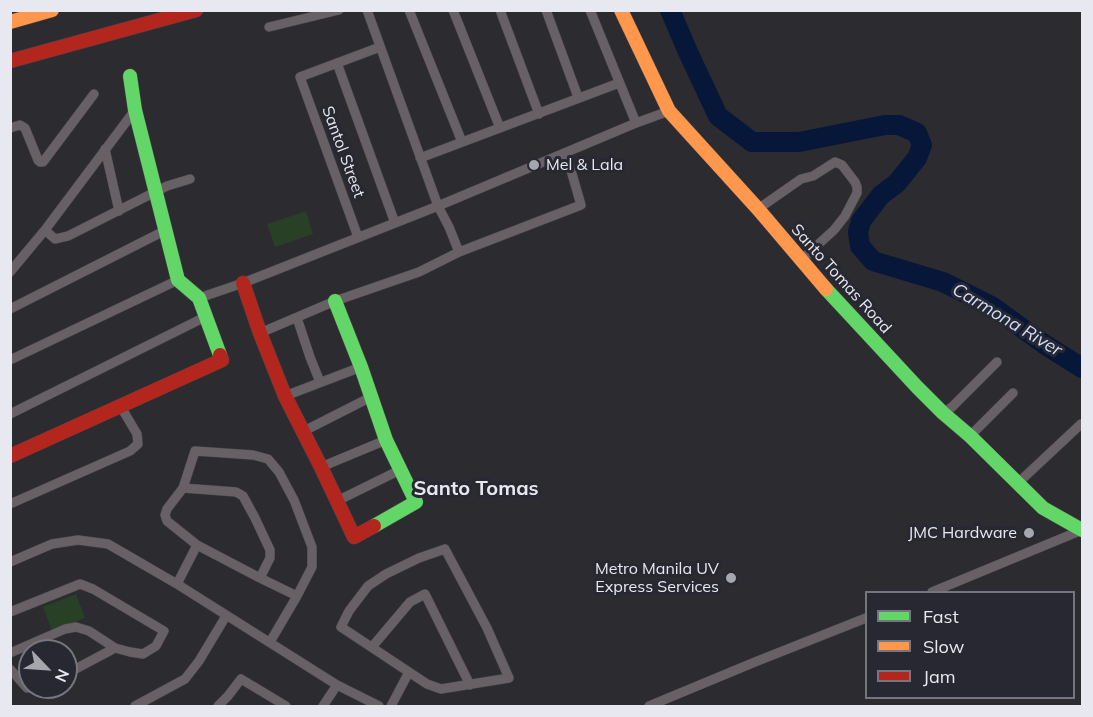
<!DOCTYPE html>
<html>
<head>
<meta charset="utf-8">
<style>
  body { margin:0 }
  #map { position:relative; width:1093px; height:717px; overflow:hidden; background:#2b2b30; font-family:Mulish,sans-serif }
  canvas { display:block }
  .frame { position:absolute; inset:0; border:12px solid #e8e8f0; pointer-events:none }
  .legend { position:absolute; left:865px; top:591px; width:210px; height:108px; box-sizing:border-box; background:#282833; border:2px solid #75757f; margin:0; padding:8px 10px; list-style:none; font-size:18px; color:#e8e8f0 }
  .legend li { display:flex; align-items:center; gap:12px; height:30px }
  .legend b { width:30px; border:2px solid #75757f }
  .north { position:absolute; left:18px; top:639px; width:60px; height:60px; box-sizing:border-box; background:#282833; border:2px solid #75757f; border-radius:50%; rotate:115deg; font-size:16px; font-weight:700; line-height:24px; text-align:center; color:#e8e8f0 }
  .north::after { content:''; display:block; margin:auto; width:21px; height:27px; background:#a6a6ad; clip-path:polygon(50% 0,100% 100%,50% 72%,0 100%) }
</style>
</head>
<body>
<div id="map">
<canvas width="1093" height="717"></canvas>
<div class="frame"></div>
<ul class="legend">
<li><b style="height:8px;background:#63d668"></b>Fast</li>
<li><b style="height:8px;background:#ff974d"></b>Slow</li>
<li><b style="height:8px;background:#b3261e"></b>Jam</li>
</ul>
<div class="north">N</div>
</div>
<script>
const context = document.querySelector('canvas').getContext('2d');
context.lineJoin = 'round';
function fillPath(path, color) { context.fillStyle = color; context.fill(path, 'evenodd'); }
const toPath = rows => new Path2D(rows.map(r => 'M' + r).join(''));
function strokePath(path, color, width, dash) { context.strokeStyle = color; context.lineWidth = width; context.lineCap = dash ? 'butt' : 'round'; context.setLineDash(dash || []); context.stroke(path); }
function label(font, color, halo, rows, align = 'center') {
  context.font = font + ' Mulish,sans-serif'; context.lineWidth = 6; context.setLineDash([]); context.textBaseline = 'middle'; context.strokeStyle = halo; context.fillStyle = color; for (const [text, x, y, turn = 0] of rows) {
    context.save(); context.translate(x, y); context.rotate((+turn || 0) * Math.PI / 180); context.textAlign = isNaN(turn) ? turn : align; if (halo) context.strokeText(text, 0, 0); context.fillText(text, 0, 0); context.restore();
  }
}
const green = toPath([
  [306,211,313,234,275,247,267,224],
  [76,594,85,618,52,631,43,607]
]);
const river = toPath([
  [670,10,688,52,718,116,752,142,799,142,885,125,899,125,917,133,922,145,917,158,897,183,881,195,861,221,858,232,860,246,873,261,943,282,993,307,1044,344,1082,368]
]);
const street = toPath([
  [409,10,462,142],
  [453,10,500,128],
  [500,10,539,114],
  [546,10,578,97],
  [590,10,636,123],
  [269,27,339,10],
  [337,63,395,223],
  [10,128,20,125,25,128,38,160,40,162,43,162,94,94],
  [105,149,119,211],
  [420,158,619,83],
  [758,209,801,179,813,176,835,162,842,165,855,182,857,187,857,193,845,216,834,230,801,260],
  [45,230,55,239,68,236,167,186,190,179],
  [358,237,300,77,380,47],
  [459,252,581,205,566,153],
  [10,272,45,230,135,110],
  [199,298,243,283,438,206,636,123,669,111],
  [10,309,166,230],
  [297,318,310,357,320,382],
  [260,333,335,301,419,272,459,252,449,227,438,206,367,10],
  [10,360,178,280],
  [285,396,361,367],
  [943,413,952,407,997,362],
  [10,414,205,317],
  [302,432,371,397],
  [970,436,1013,393],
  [321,467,386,440],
  [1018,483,1081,424],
  [183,488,236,492,243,496,255,518,270,550,270,558,260,578],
  [337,501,400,470],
  [10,504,130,451,138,444,137,434,121,407],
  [445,549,487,628,509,678,441,689,427,684,341,627,349,611,368,586,386,574,419,558,445,549],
  [10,562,52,544,78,540,108,544,177,584,337,685,379,706],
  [177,584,197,545],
  [932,592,1082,530],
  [10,612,80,584,93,589,164,631,156,646,143,654,130,652,115,648,89,631,76,627,65,629,10,653],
  [270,642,297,596,312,567,312,547,294,500,279,472,268,459,253,455,195,451,183,488,167,509,165,515,167,521,197,545,260,578,297,596],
  [372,647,410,602,425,594,470,685],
  [10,669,27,688,34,687],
  [66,674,115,648],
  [135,706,185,679,199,661,226,616],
  [218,706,228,696,241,679,286,706],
  [323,706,337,685],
  [391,706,409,672],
  [649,706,755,662,866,618]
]);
const fast = toPath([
  [130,76,135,110,178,280,199,298,220,355],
  [826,289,917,387,943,413,970,436,1043,508,1082,530],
  [335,301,361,367,386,440,416,502,374,526]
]);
const slow = toPath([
  [621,10,669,111,758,209,826,289],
  [10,22,52,10]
]);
const jam = toPath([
  [10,61,196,10],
  [243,283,260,333,285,396,321,467,354,537,374,526],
  [10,456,222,360,220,355]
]);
const markers = [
  [534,165,6,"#a6a6ad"],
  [1029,533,6,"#a6a6ad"],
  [731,578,6,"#a6a6ad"]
];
const streetNames = [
  ["Santol Street",343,152,70],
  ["Santo Tomas Road",841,279,48]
];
const poiNames = [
  ["Mel & Lala",546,165,"left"],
  ["JMC Hardware",1017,533],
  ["Metro Manila UV",719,569],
  ["Express Services",719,587]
];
const waterNames = [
  ["Carmona River",1007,320,31]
];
const quarterNames = [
  ["Santo Tomas",476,489]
];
fillPath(green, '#274026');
strokePath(river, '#061739', 20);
strokePath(street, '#46464a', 10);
strokePath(fast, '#46464a', 15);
strokePath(slow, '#46464a', 15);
strokePath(jam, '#46464a', 15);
strokePath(street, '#676166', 9);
strokePath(fast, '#63d668', 14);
strokePath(slow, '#ff974d', 14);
strokePath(jam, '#b3261e', 14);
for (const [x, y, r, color] of markers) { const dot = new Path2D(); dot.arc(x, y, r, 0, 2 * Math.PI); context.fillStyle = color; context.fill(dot); strokePath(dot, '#282833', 2); }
label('16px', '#e8e8f0', '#282833', streetNames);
label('16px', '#e8e8f0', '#282833', poiNames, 'right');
label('italic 18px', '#cedefb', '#282833', waterNames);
label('bold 20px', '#e8e8f0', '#282833', quarterNames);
</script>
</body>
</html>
